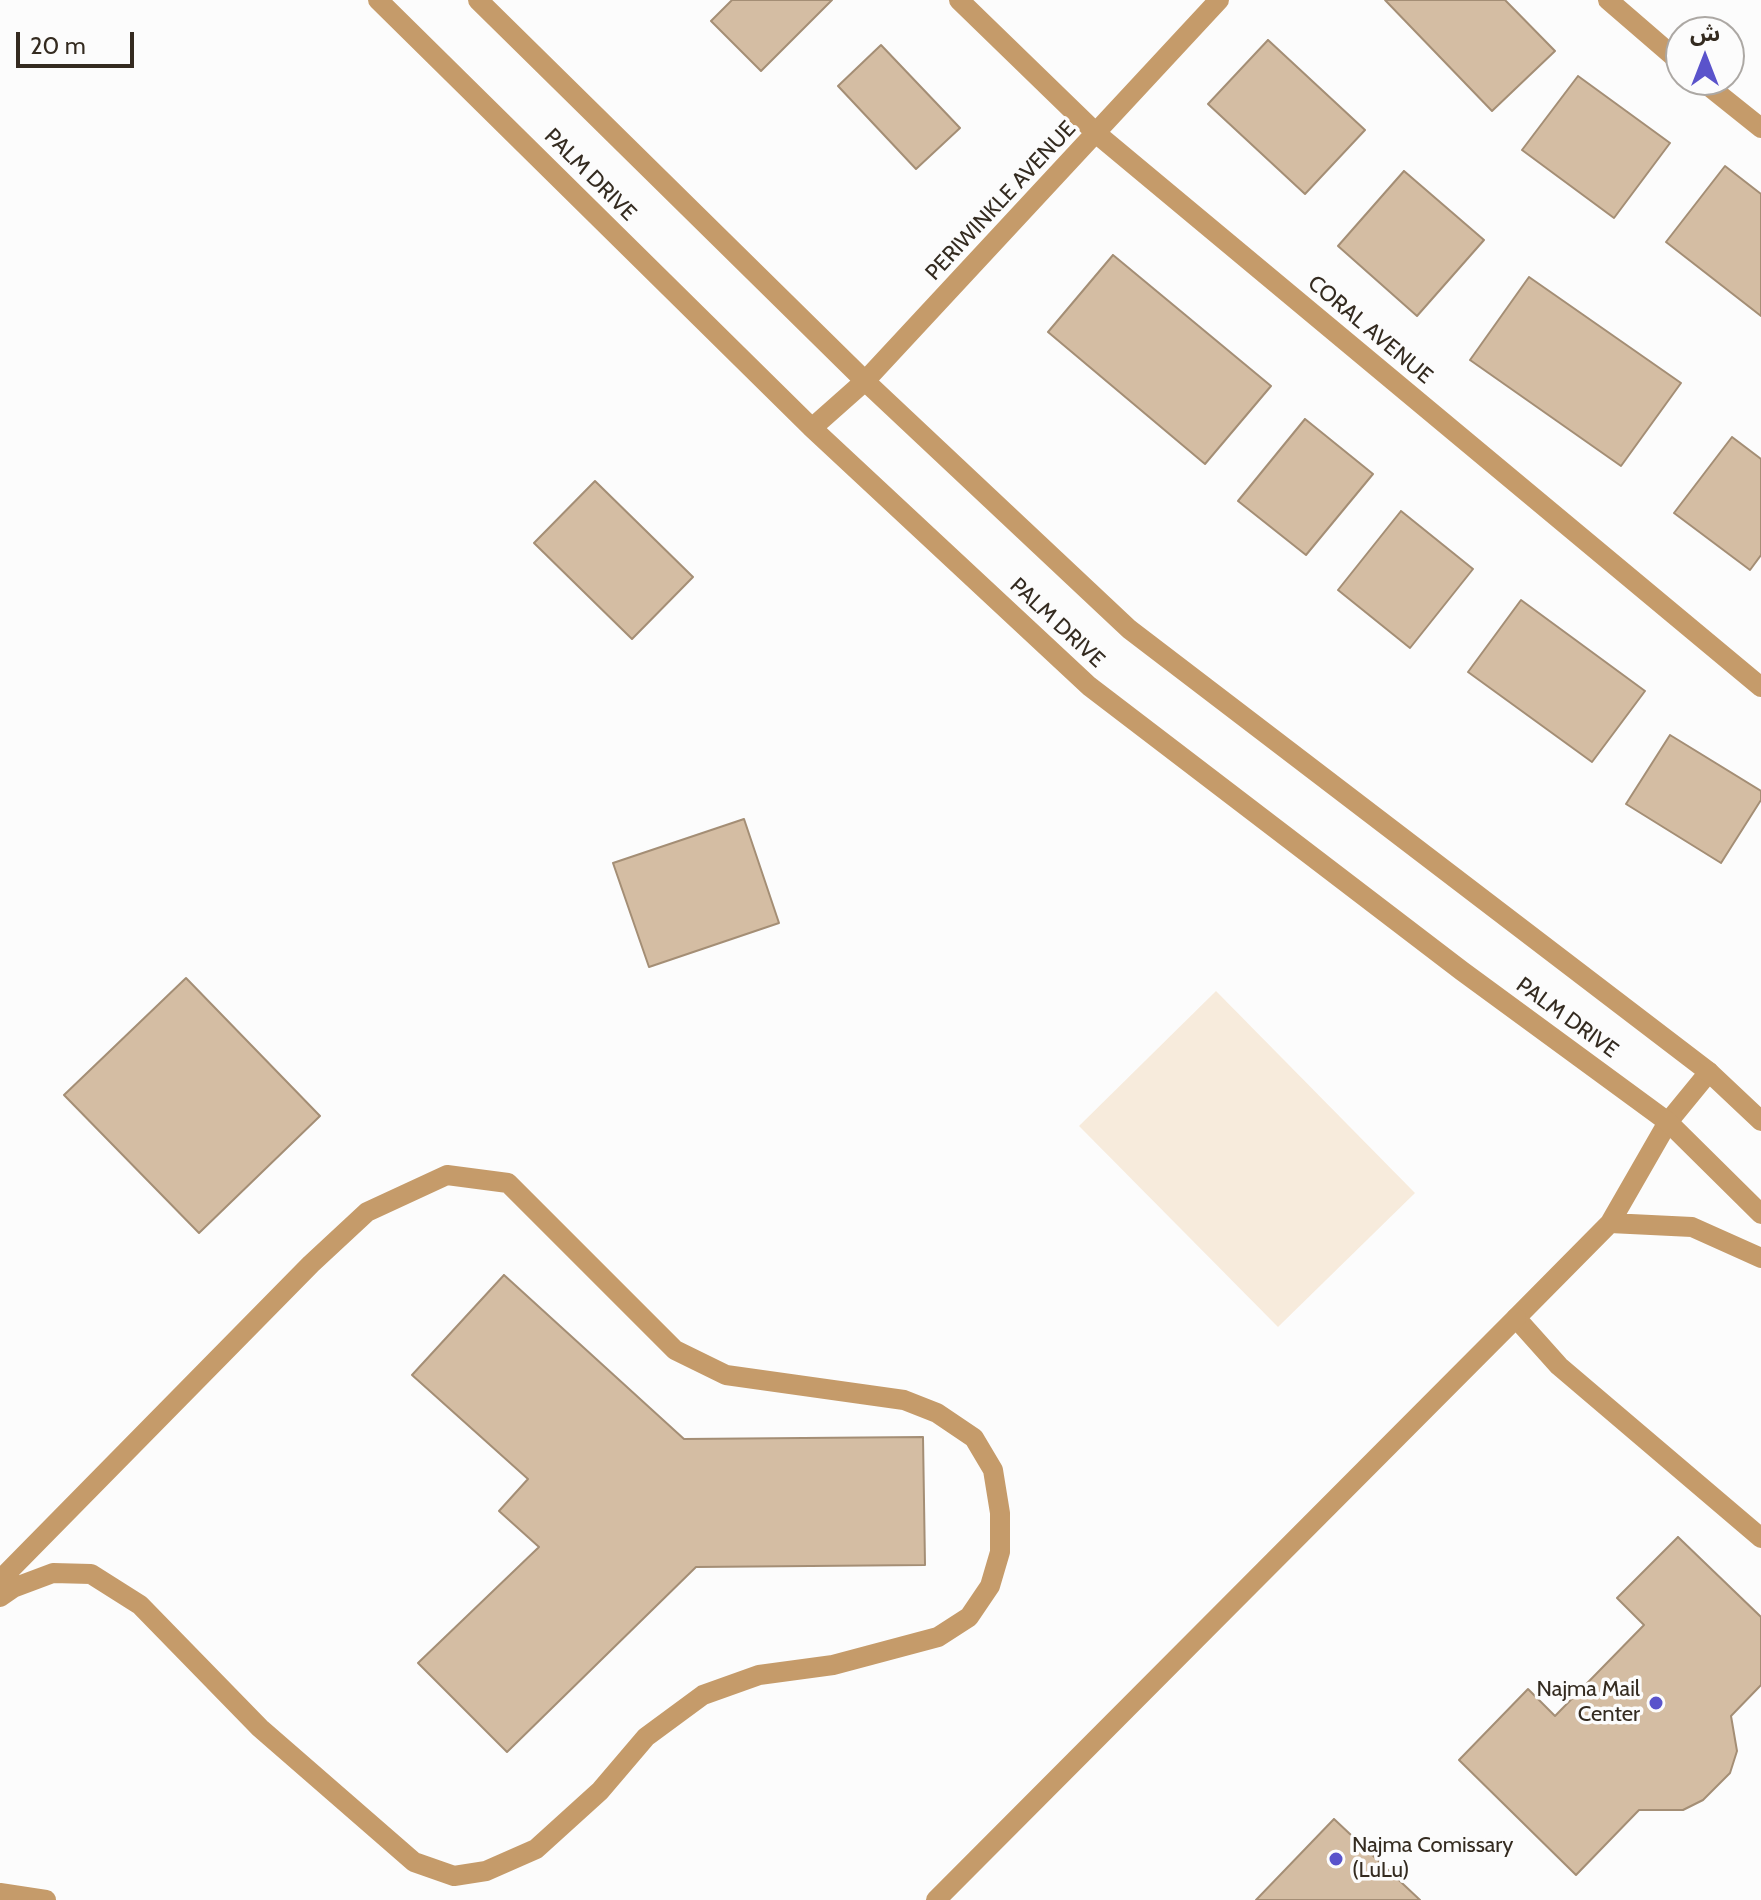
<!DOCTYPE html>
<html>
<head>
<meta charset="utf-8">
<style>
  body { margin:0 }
  #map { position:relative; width:1761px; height:1900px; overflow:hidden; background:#fcfcfc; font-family:Cabin,"Noto Sans Arabic",sans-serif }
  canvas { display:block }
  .north { position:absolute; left:1665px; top:16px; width:80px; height:80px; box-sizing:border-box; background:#fcfcfc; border:2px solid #aca8a4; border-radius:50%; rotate:0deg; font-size:22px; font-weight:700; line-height:32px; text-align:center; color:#342b20 }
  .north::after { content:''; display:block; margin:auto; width:28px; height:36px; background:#5a53cb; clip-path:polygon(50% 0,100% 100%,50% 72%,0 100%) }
  .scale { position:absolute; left:16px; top:32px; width:118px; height:36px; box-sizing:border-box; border:4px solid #342b20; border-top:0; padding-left:10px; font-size:24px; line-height:28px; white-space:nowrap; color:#342b20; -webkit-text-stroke:6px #fcfcfc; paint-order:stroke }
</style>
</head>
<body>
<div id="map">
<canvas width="1761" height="1900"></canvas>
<div class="north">ش</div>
<div class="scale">20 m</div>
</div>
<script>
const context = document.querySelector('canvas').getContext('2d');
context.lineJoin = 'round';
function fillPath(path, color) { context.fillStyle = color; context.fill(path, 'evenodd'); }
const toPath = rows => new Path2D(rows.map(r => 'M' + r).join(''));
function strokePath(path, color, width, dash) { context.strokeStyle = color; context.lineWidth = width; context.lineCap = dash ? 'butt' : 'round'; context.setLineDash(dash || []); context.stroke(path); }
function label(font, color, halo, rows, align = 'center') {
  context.font = font + ' Cabin,sans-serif'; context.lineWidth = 7; context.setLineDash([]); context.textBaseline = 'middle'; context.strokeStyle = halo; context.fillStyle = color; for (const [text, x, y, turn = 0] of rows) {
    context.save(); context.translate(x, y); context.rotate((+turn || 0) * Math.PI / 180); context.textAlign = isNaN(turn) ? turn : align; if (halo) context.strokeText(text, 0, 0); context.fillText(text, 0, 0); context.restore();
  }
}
const green = toPath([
  [1216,991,1415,1193,1278,1327,1079,1126]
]);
const building = toPath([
  [732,0,832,0,761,71,711,21,732,0],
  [1385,0,1505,0,1555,51,1492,111,1385,0],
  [1268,40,1365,130,1305,194,1208,104,1268,40],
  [881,45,960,128,916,169,838,86,881,45],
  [1578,76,1670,143,1614,218,1522,150,1578,76],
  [1725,166,1761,194,1761,316,1666,242,1725,166],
  [1404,171,1484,240,1417,316,1338,246,1404,171],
  [1113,255,1271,386,1205,464,1048,332,1113,255],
  [1529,277,1681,383,1621,466,1470,360,1529,277],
  [1305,419,1373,474,1306,555,1238,501,1305,419],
  [1732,437,1761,459,1761,555,1750,570,1674,513,1732,437],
  [595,481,693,577,632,639,534,543,595,481],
  [1401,511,1473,569,1410,648,1338,590,1401,511],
  [1521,600,1645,691,1592,762,1468,672,1521,600],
  [1670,735,1761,791,1761,800,1721,863,1626,804,1670,735],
  [744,819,779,923,649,967,613,863,744,819],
  [186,978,320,1116,199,1233,64,1095,186,978],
  [504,1275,684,1439,923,1437,925,1565,696,1567,507,1752,418,1663,539,1547,499,1511,528,1479,412,1375,504,1275],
  [1678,1537,1761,1617,1761,1685,1731,1716,1737,1751,1730,1773,1703,1800,1683,1810,1639,1810,1576,1875,1459,1760,1528,1689,1555,1716,1644,1625,1617,1598,1678,1537],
  [1334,1819,1420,1900,1256,1900,1334,1819]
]);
const lane = toPath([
  [1709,1072,1668,1122,1610,1223,1516,1318,1559,1366,1761,1538],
  [1610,1223,1692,1227,1761,1258]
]);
const street = toPath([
  [378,0,812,428,1089,686,1462,971,1668,1122,1761,1214],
  [478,0,865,381,1129,629,1709,1072,1761,1121],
  [959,0,1097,134,1761,687],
  [1608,0,1681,63],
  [1701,80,1761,128],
  [812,428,865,381,1219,0],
  [0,1580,311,1264,367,1212,447,1175,508,1183,675,1350,726,1375,904,1400,937,1413,974,1438,993,1470,1000,1513,1000,1552,990,1586,969,1617,938,1637,833,1665,759,1675,703,1695,646,1737,600,1791,536,1849,486,1871,454,1876,414,1862,260,1728,140,1605,91,1574,53,1573,13,1588,0,1597],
  [0,1893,46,1900],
  [936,1900,1516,1318]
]);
const markers = [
  [1656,1703,8,"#5a53cb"],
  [1336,1859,8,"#5a53cb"]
];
const streetNames = [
  ["PALM DRIVE",590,175,45],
  ["PERIWINKLE AVENUE",1001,201,-47],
  ["CORAL AVENUE",1370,330,40],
  ["PALM DRIVE",1057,623,43],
  ["PALM DRIVE",1567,1018,36]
];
const poiNames = [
  ["Najma Mail",1640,1690],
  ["Center",1640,1715],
  ["Najma Comissary",1352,1846,"left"],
  ["(LuLu)",1352,1871,"left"]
];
fillPath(green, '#f7ebdc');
fillPath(building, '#d4bda3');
strokePath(building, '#a48e75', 2);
strokePath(lane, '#c59b6a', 20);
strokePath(street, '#c59b6a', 20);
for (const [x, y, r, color] of markers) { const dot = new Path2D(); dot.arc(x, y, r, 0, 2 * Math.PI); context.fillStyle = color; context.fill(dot); strokePath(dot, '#fcfcfc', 3); }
label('22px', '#342b20', '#fcfcfc', streetNames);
label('22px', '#342b20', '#fcfcfc', poiNames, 'right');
</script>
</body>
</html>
